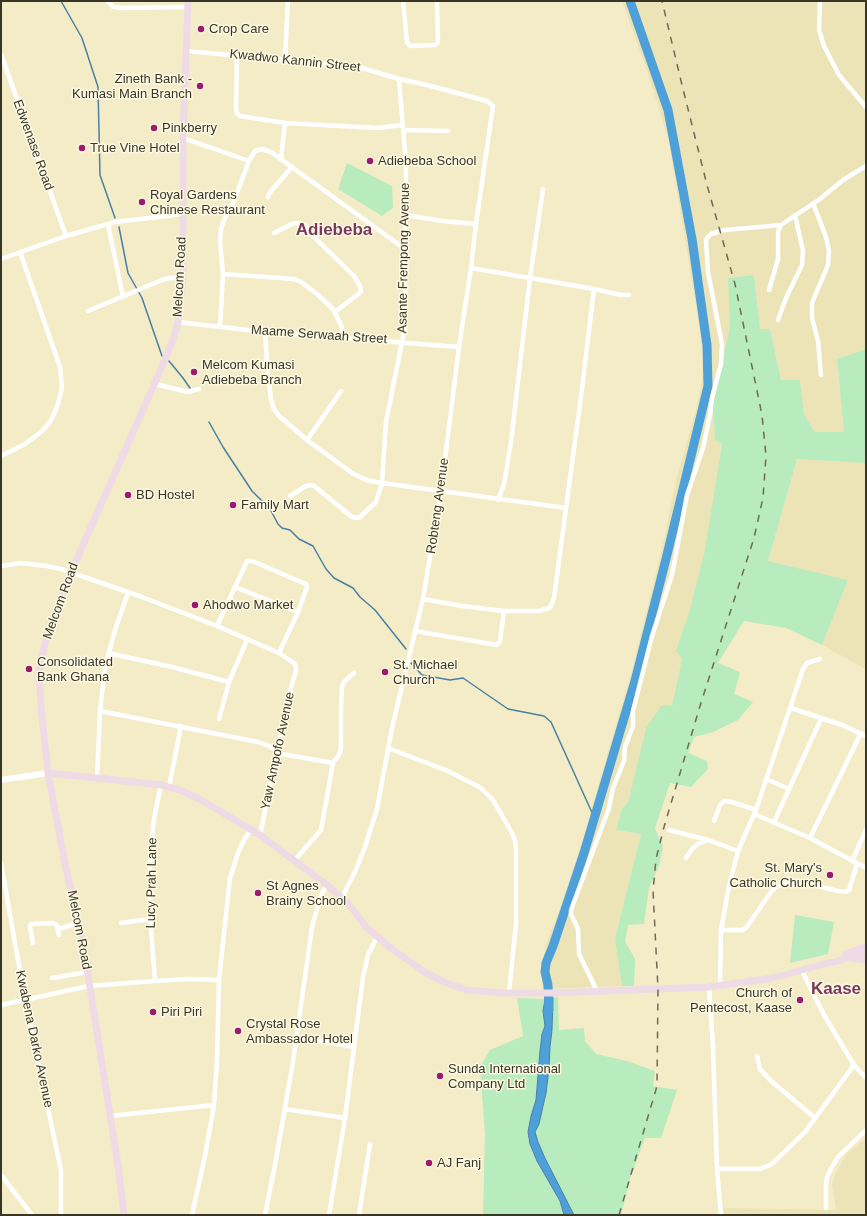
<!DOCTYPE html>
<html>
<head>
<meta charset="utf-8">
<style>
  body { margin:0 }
  #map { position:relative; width:867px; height:1216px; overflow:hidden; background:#f4ecc7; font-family:Helvetica,sans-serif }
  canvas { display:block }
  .frame { position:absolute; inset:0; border:2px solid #393628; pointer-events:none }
</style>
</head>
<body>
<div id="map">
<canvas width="867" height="1216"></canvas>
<div class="frame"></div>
</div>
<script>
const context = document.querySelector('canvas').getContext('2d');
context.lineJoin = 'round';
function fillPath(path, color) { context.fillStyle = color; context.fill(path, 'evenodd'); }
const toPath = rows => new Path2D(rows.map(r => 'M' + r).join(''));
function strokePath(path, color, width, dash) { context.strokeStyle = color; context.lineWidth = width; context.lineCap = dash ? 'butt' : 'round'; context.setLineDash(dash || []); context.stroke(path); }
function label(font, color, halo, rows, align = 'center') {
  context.font = font + ' Helvetica,sans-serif'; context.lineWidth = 3; context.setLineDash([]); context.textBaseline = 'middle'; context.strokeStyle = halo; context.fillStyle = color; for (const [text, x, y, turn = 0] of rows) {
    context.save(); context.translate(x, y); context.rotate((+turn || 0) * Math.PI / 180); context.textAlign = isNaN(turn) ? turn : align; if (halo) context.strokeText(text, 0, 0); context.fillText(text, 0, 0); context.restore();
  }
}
const built = toPath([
  [622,1,866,1,866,349,837,359,844,432,814,433,804,414,800,380,781,380,770,329,760,329,754,275,729,278,730,326,713,406,722,444,704,554,690,609,677,651,682,657,672,706,646,728,628,803,622,808,616,830,641,834,615,939,622,986,542,989,542,971,546,944,560,908,583,838,633,667,664,540,676,480,696,411,702,382,703,354,698,318,668,137,645,65],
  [797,459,866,463,866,669,822,645,848,580,768,561],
  [866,1138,866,1215,724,1215,723,1208,836,1210,832,1185,835,1175,846,1155]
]);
const green = toPath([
  [347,163,392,186,393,208,382,216,338,189],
  [754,275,760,329,770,329,781,380,800,380,804,414,814,432,844,432,837,359,866,349,866,463,797,459,768,561,848,580,822,645,786,628,744,621,718,663,740,672,734,694,753,702,738,720,713,732,694,737,688,753,707,761,708,769,691,787,670,783,655,828,663,847,659,866,649,888,644,924,628,925,625,941,635,959,634,986,622,986,615,939,641,834,616,830,622,808,628,803,646,728,662,705,672,706,682,658,676,651,690,609,704,554,722,444,715,440,713,406,730,326,728,278],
  [795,915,834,922,828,954,790,963],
  [558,997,559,1030,584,1028,585,1041,596,1054,627,1061,655,1071,653,1086,677,1090,661,1138,645,1138,631,1176,621,1215,574,1215,538,1142,535,1132,543,1109,549,1069,550,1047,552,1030,553,998],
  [517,998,545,999,543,1011,545,1026,542,1034,540,1051,536,1100,531,1116,528,1132,530,1144,537,1161,560,1201,564,1215,483,1215,485,1134,480,1067,490,1050,523,1036]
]);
const water = toPath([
  [553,998,552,1030,550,1047,549,1069,546,1093,539,1124,535,1132,538,1142,545,1158,574,1215,564,1215,560,1201,537,1161,530,1144,528,1132,531,1116,536,1100,540,1051,542,1034,545,1026,543,1011,545,999,553,998]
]);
const stream = toPath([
  [61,1,82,38,98,87,100,175,115,218],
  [119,227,128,273,142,298,162,356],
  [169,361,183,378,190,388],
  [209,422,223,447,252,491,270,509,278,524,282,528,290,530,299,539,313,546,326,569,334,578,353,588,360,597,375,610,406,649],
  [411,663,422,675,450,680,463,678,508,709,544,716,551,722,594,817]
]);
const river = toPath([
  [549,1010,548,985,545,972,546,963,553,946,584,853,635,681,666,559,708,386,707,345,692,239,668,110,630,1]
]);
const minor = toPath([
  [108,1,113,7,120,8,188,7],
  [403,1,407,42,409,45,411,46,435,45,438,42,437,1],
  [820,1,819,30,824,46,839,75,866,107],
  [186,51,359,67,399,79,427,85,487,101,493,106,476,224,471,268,459,347,441,491,423,599,392,728,377,809,364,850,354,874,342,897],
  [1,54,66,236],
  [237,55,236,109,237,113,240,116,285,123,378,128,403,125],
  [285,59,288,1],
  [404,130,448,131],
  [183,138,249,161,255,151,262,149,271,152,405,249],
  [281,159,285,123],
  [268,197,271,191,292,167],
  [813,203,826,237,829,251,828,265,812,303,812,318,818,341,821,375],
  [406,215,442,221,476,224],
  [108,224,123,297],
  [274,233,294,223,304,224,313,236,354,276,360,286,361,292,335,312],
  [1,259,66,236,115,222,183,214],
  [471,268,530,278,511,442,504,484,498,500],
  [223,274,294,279,301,282,317,294,333,309,341,325,344,338],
  [594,289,621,295,629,295],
  [769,290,778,259,778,232,781,225,820,199,843,180,866,166],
  [88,311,162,280,170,278,183,278],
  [778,320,786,298,802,265,803,251,795,215],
  [178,322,265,332,459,347],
  [220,327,223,274,220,241,221,229,224,220,234,201,249,161],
  [265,332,268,375,271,399,274,409,279,416,307,440,352,473,366,480,382,483,566,508],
  [155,384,188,392,199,389],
  [307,440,341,391],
  [1,456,25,444,42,431,50,422,55,412,58,404,62,387,60,367,20,252],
  [290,496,306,486,313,485,352,517,359,518,376,502,382,483,386,422,405,327,406,164,399,79],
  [1,566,21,563,47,566,61,569,142,597,217,626,279,653,294,663,296,667,296,671,288,698,260,835],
  [235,587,298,612],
  [423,599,462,606,504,611,539,611,549,608,551,606,554,598,582,389,594,289,530,278,543,189],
  [217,626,247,561,252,561,306,584,307,587,298,612,279,653],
  [415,631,497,645,500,641,504,611],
  [108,653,172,667,229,682,247,640],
  [791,708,842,725,866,736],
  [100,711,258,742,269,746,282,754,333,763,321,830,294,861],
  [219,719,229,682],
  [388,748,448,771,481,788,493,800,512,833,515,841,516,848,516,924,509,992],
  [333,763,339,755,341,749,341,708,342,687,344,682,354,673],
  [97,778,100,711,105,667,115,630,128,593],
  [766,779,789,789],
  [169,787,181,726],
  [754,814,810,838,866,868],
  [714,821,720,805,724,801,732,802,756,810],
  [774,822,821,719],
  [669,830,708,840,738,851],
  [810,838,861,733],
  [686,858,692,849,698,844,708,840],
  [852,861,866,830],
  [1,863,25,1000,61,1170,61,1215],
  [121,923,150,919],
  [58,929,79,923],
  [721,930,742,930,746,928,771,892,776,887,785,883,797,881,838,891,846,892,849,890,857,864],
  [33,943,30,927,31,924,53,923,57,925,59,935],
  [802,971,824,1015,854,1065,866,1078],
  [52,978,88,972],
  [155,981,150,915,150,858,154,819,161,785],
  [720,986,721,930,729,886,738,851,756,810,803,669,807,663,820,659],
  [709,987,713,1047,717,1169,721,1215],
  [597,991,579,954,578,929,571,914,571,910,609,808,613,788,624,761,625,747,633,726,633,711,652,636,672,575,687,495,703,448,710,415,712,398,721,364,722,344,708,272,706,241,707,238,711,234,725,230,781,225],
  [1,1005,89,986,155,981,189,979,219,980,230,878,238,853,244,840,251,829],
  [297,1037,354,1047],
  [757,1056,760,1069,770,1080,815,1118],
  [285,1109,345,1118,329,1215],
  [110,1116,214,1105],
  [345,1118,363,977,368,955,377,937],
  [717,1169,760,1169,772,1164,805,1132,854,1065],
  [1,1175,32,1215],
  [826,1208,826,1185,827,1177,831,1169,838,1157,866,1130],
  [192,1215,205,1156,214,1105,217,1061,219,980],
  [265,1215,275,1165,293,1062,312,927,321,895,327,885],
  [359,1215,370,1144]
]);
const tertiary = toPath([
  [1,780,48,773]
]);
const secondary = toPath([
  [48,773,97,778,161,785,180,790,203,801,260,835,327,885,348,903,366,927,392,949,426,973,442,981,466,990,503,993,553,993,709,987,773,978,831,962,835,962,866,951],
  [846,954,866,946],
  [851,958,866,960],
  [124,1215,118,1165,85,956,79,923,66,869,48,773,41,706,39,674,41,659,48,632,71,572,158,376,174,337,178,322,183,278,183,138,188,1]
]);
const rail = toPath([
  [619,1215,657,1086,658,989,653,891,656,859,664,827,700,706,754,538,763,498,766,456,762,415,735,284,707,185,682,85,662,1]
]);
const markers = [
  [201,29,4,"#9b1a6e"],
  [200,86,4,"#9b1a6e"],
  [154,128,4,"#9b1a6e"],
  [82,148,4,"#9b1a6e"],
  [370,161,4,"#9b1a6e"],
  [142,202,4,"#9b1a6e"],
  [194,372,4,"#9b1a6e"],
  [128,495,4,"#9b1a6e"],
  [233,505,4,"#9b1a6e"],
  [195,605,4,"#9b1a6e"],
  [29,669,4,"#9b1a6e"],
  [385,672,4,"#9b1a6e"],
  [830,875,4,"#9b1a6e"],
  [258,893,4,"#9b1a6e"],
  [800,1000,4,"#9b1a6e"],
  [153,1012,4,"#9b1a6e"],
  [238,1031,4,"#9b1a6e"],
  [440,1076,4,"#9b1a6e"],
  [429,1163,4,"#9b1a6e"]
];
const poiNames = [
  ["Crop Care",209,29],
  ["Zineth Bank -",192,79,"right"],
  ["Kumasi Main Branch",192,94,"right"],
  ["Pinkberry",162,128],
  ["True Vine Hotel",90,148],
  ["Adiebeba School",378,161],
  ["Royal Gardens",150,195],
  ["Chinese Restaurant",150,210],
  ["Melcom Kumasi",202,365],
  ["Adiebeba Branch",202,380],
  ["BD Hostel",136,495],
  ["Family Mart",241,505],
  ["Ahodwo Market",203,605],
  ["Consolidated",37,662],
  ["Bank Ghana",37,677],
  ["St. Michael",393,665],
  ["Church",393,680],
  ["St. Mary's",822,868,"right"],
  ["Catholic Church",822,883,"right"],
  ["St Agnes",266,886],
  ["Brainy School",266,901],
  ["Church of",792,993,"right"],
  ["Pentecost, Kaase",792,1008,"right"],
  ["Piri Piri",161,1012],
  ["Crystal Rose",246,1024],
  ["Ambassador Hotel",246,1039],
  ["Sunda International",448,1069],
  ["Company Ltd",448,1084],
  ["AJ Fanj",437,1163]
];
const streetNames = [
  ["Kwadwo Kannin Street",295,61,6],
  ["Edwenase Road",33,145,70],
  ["Asante Frempong Avenue",404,258,-89],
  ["Melcom Road",180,277,-87],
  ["Maame Serwaah Street",319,335,4],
  ["Robteng Avenue",438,506,-82],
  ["Melcom Road",61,601,-70],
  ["Yaw Ampofo Avenue",278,751,-78],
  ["Lucy Prah Lane",152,883,-89],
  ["Melcom Road",79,930,79],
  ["Kwabena Darko Avenue",34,1039,78]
];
const districtNames = [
  ["Adiebeba",334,230],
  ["Kaase",836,989]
];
fillPath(built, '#ece3b6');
fillPath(green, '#b8ebbe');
fillPath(water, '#4ea0d9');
strokePath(water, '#4880a4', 1);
strokePath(stream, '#4880a4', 1.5);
strokePath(river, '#4ea0d9', 9);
strokePath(minor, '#fff', 4.5);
strokePath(tertiary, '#fff', 6);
strokePath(secondary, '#efdbe6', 7);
strokePath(rail, '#6e6a55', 1.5, [7, 7]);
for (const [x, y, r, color] of markers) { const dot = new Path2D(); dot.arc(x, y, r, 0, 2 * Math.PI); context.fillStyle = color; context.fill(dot); strokePath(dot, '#fdf9e3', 1.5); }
label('13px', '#393628', '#fdf9e3', poiNames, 'left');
label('13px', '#393628', '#fdf9e3', streetNames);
label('bold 17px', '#79395d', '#fdf9e3', districtNames);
</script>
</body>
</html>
